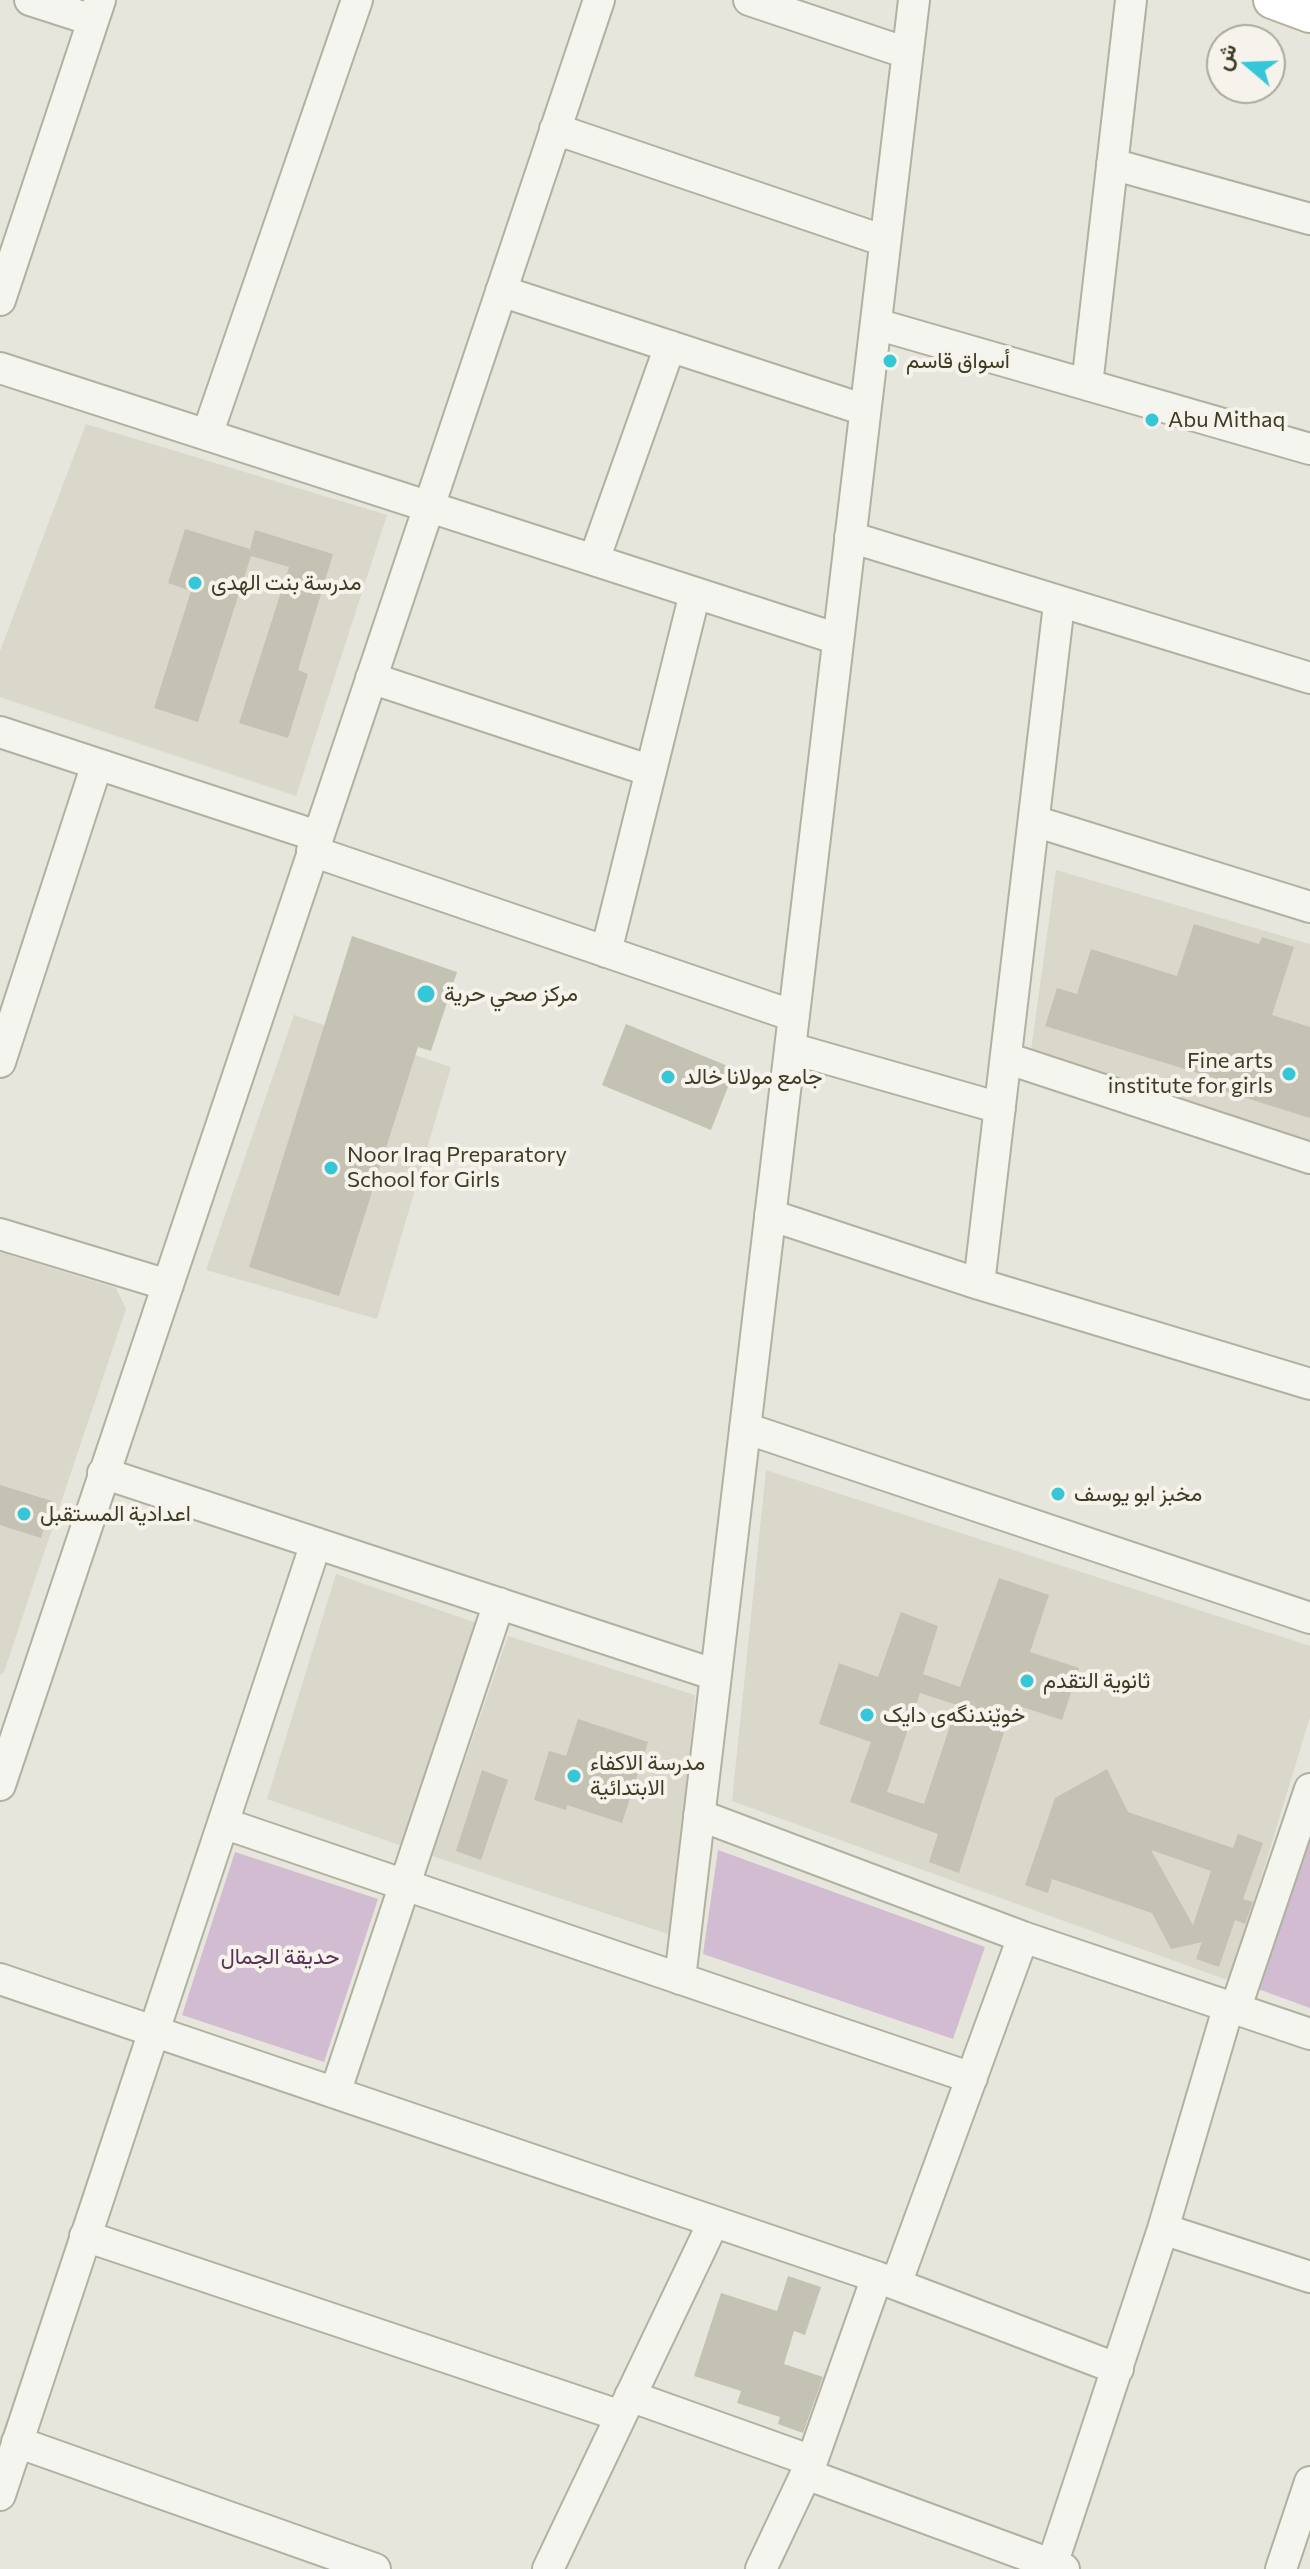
<!DOCTYPE html>
<html>
<head>
<meta charset="utf-8">
<style>
  body { margin:0 }
  #map { position:relative; width:1310px; height:2569px; overflow:hidden; background:#e7e6dc; font-family:Commissioner,Vazirmatn,sans-serif }
  canvas { display:block }
  .north { position:absolute; left:1206px; top:24px; width:80px; height:80px; box-sizing:border-box; background:#f5f3eb; border:2px solid #acaa9b; border-radius:50%; rotate:289deg; font-size:22px; font-weight:700; line-height:32px; text-align:center; color:#3f3c24 }
  .north::after { content:''; display:block; margin:auto; width:28px; height:36px; background:#35c7d8; clip-path:polygon(50% 0,100% 100%,50% 72%,0 100%) }
</style>
</head>
<body>
<div id="map">
<canvas width="1310" height="2569"></canvas>
<div class="north">ش</div>
</div>
<script>
const context = document.querySelector('canvas').getContext('2d');
context.lineJoin = 'round';
function fillPath(path, color) { context.fillStyle = color; context.fill(path, 'evenodd'); }
const toPath = rows => new Path2D(rows.map(r => 'M' + r).join(''));
function strokePath(path, color, width, dash) { context.strokeStyle = color; context.lineWidth = width; context.lineCap = dash ? 'butt' : 'round'; context.setLineDash(dash || []); context.stroke(path); }
function label(font, color, halo, rows, align = 'center') {
  context.font = font + ' Commissioner,Vazirmatn,sans-serif'; context.lineWidth = 8; context.setLineDash([]); context.textBaseline = 'middle'; context.strokeStyle = halo; context.fillStyle = color; for (const [text, x, y, turn = 0] of rows) {
    context.save(); context.translate(x, y); context.rotate((+turn || 0) * Math.PI / 180); context.textAlign = isNaN(turn) ? turn : align; if (halo) context.strokeText(text, 0, 0); context.fillText(text, 0, 0); context.restore();
  }
}
const built = toPath([
  [86,424,387,515,296,796,0,697,0,651],
  [1056,870,1310,944,1310,1141,1031,1050],
  [294,1015,451,1067,377,1319,206,1270],
  [0,1252,116,1288,126,1309,4,1672,0,1675],
  [766,1470,1310,1646,1310,1717,1230,1981,732,1801],
  [336,1574,485,1626,411,1849,267,1799],
  [508,1636,695,1695,674,1936,432,1856]
]);
const green = toPath([
  [1310,1840,1310,2008,1258,1989],
  [718,1850,985,1947,953,2039,703,1954],
  [235,1852,378,1899,324,2062,182,2015]
]);
const building = toPath([
  [185,529,250,549,255,530,333,554,298,670,308,674,288,738,239,723,289,567,251,556,198,722,154,708,191,591,168,583],
  [1194,924,1259,944,1262,937,1294,947,1272,1015,1310,1027,1310,1118,1211,1087,1214,1078,1045,1026,1057,988,1077,994,1091,949,1177,976],
  [352,936,457,972,431,1051,418,1047,339,1296,249,1267],
  [626,1024,735,1069,711,1130,602,1085],
  [0,1485,52,1501,41,1538,0,1525],
  [999,1578,1049,1595,1030,1652,1079,1668,1062,1720,1013,1704,959,1873,929,1862,938,1834,850,1802,871,1742,819,1724,839,1663,878,1677,901,1612,938,1626,923,1674,960,1687],
  [920,1693,957,1705,924,1804,887,1792],
  [578,1719,648,1742,622,1823,567,1805,566,1810,534,1800,549,1751,566,1756],
  [1107,1769,1128,1812,1233,1848,1238,1834,1263,1843,1243,1899,1253,1902,1245,1924,1235,1920,1219,1967,1196,1959,1202,1942,1171,1949,1152,1913,1052,1879,1048,1893,1025,1885,1055,1798],
  [1151,1850,1211,1871,1193,1925],
  [482,1770,508,1780,481,1860,456,1851],
  [788,2276,821,2287,805,2335,794,2331,784,2364,823,2377,803,2433,778,2424,780,2417,737,2403,741,2391,694,2376,721,2293,777,2311]
]);
const minor = toPath([
  [30,0,92,20],
  [749,0,907,53],
  [555,129,885,241],
  [1112,164,1310,219],
  [501,291,865,410],
  [0,300,100,0],
  [876,324,1310,449],
  [0,368,838,639],
  [1087,385,1131,0],
  [207,435,357,0],
  [850,537,1310,678],
  [594,560,670,346],
  [371,678,651,771],
  [0,732,317,836],
  [1034,821,1310,907],
  [312,851,794,1016],
  [606,952,695,593],
  [790,1048,1000,1108],
  [1006,1058,1310,1158],
  [0,1062,97,764],
  [770,1215,979,1284,1310,1384],
  [0,1234,168,1285],
  [979,1284,1059,604],
  [745,1428,1310,1618],
  [103,1473,716,1675],
  [0,1785,599,0],
  [699,1815,1023,1937,1310,2034],
  [223,1823,972,2078],
  [0,1979,877,2277,1118,2369],
  [680,1979,914,0],
  [1236,2007,1310,1789],
  [335,2093,499,1603],
  [1163,2229,1310,2277],
  [85,2236,621,2416],
  [896,2284,1023,1937],
  [630,2396,812,2461],
  [17,2442,375,2569],
  [806,2474,1064,2569],
  [0,2495,316,1543],
  [1052,2565,1163,2229,1229,2005],
  [548,2569,713,2223],
  [761,2569,812,2461,877,2277],
  [1281,2569,1310,2482]
]);
const major = toPath([
  [1272,0,1310,14]
]);
const markers = [
  [890,361,8,"#35c7d8"],
  [1152,420,8,"#35c7d8"],
  [195,583,8,"#35c7d8"],
  [426,994,10,"#35c7d8"],
  [1289,1074,8,"#35c7d8"],
  [668,1077,8,"#35c7d8"],
  [331,1168,8,"#35c7d8"],
  [1058,1494,8,"#35c7d8"],
  [24,1514,8,"#35c7d8"],
  [1027,1681,8,"#35c7d8"],
  [867,1715,8,"#35c7d8"],
  [574,1776,8,"#35c7d8"]
];
const poiNames = [
  ["أسواق قاسم",906,361],
  ["Abu Mithaq",1168,420],
  ["مدرسة بنت الهدی",211,583],
  ["مركز صحي حرية",444,994],
  ["Fine arts",1273,1061,"right"],
  ["institute for girls",1273,1086,"right"],
  ["جامع مولانا خالد",684,1077],
  ["Noor Iraq Preparatory",347,1155],
  ["School for Girls",347,1180],
  ["مخبز ابو يوسف",1074,1494],
  ["اعدادية المستقبل",40,1514],
  ["ثانوية التقدم",1043,1681],
  ["خوێندنگەی دایک",883,1715],
  ["مدرسة الاكفاء",590,1763],
  ["الابتدائية",590,1788]
];
const parkNames = [
  ["حديقة الجمال",280,1957]
];
fillPath(built, '#dad8ca');
fillPath(green, '#d2bcd2');
fillPath(building, '#c4c2b3');
strokePath(minor, '#b1b0a1', 34);
strokePath(major, '#b4b09a', 40);
strokePath(minor, '#f5f5ef', 30);
strokePath(major, '#fff', 36);
for (const [x, y, r, color] of markers) { const dot = new Path2D(); dot.arc(x, y, r, 0, 2 * Math.PI); context.fillStyle = color; context.fill(dot); strokePath(dot, '#f5f3eb', 3); }
label('22px', '#3f3c24', '#f5f3eb', poiNames, 'left');
label('22px', '#5b3158', '#f5f3eb', parkNames);
</script>
</body>
</html>
